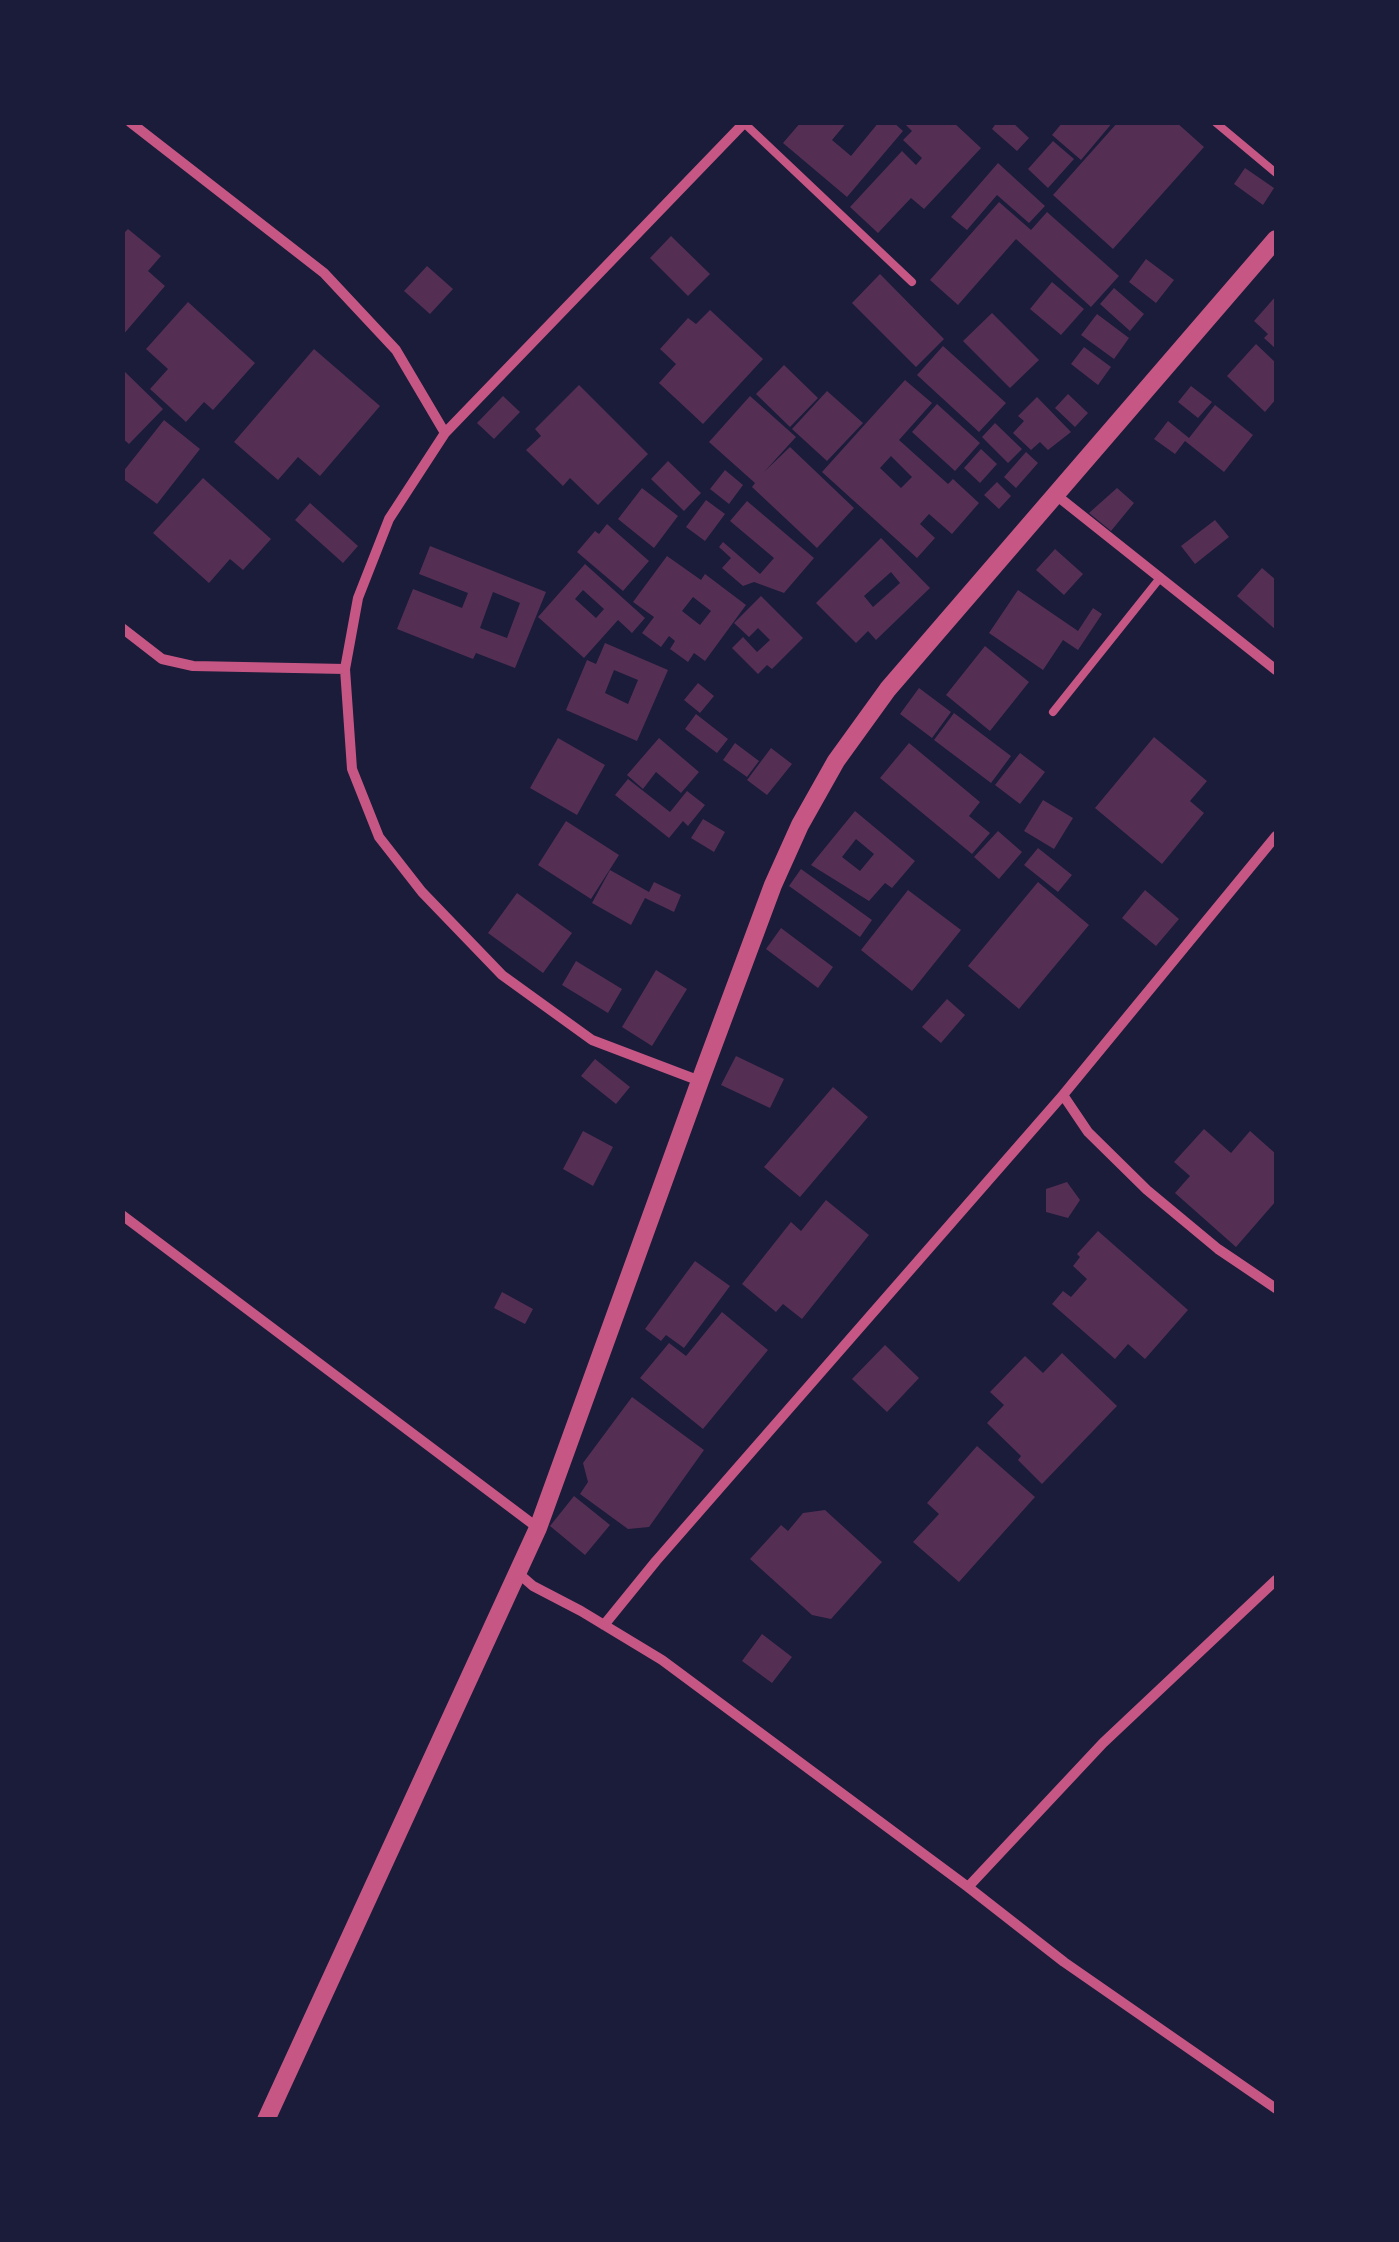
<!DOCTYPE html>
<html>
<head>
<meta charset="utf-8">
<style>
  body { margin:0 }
  #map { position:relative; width:1399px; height:2242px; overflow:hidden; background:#1b1b3a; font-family:Commissioner,sans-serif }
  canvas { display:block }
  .frame { position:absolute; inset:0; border:125px solid #1b1b3a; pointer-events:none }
</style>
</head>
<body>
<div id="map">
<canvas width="1399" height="2242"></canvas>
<div class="frame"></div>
</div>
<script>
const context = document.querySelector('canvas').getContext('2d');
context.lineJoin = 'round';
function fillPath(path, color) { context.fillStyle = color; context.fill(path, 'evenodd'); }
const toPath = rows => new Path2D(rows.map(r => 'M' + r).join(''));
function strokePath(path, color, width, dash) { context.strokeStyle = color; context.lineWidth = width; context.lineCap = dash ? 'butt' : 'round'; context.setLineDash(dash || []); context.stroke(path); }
const building = toPath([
  [801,122,847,122,832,140,851,156,879,122,893,122,903,131,847,197,783,143],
  [903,122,953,122,981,148,924,209,911,198,878,233,850,207,902,151,916,165,922,158,903,140,912,131],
  [997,122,1012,122,1029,138,1017,151,992,129],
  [1063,122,1113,122,1081,160,1052,135],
  [1118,122,1176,122,1204,147,1113,249,1053,195],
  [1053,141,1074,159,1048,188,1028,169],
  [998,163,1045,206,1029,223,997,195,967,230,951,217],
  [1245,168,1274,188,1263,205,1234,184],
  [999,202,1031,230,1047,212,1119,276,1091,307,1016,239,958,305,930,280],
  [128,229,161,256,148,271,165,286,122,336,122,235],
  [671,236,710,274,688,296,650,258],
  [1146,259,1174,280,1156,303,1129,282],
  [427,266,453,289,430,314,404,291],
  [880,274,944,339,916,367,852,303],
  [1052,282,1084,309,1061,335,1030,309],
  [1114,288,1144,314,1130,331,1100,304],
  [1276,296,1276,349,1264,338,1268,334,1254,321],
  [188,302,255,363,213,410,204,402,186,422,150,389,168,369,146,349],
  [710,310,763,359,703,424,659,383,676,364,660,349,688,318,696,324],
  [992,313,1039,360,1010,388,963,341],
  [1097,314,1129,338,1114,359,1081,335],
  [1256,344,1276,363,1276,399,1265,412,1227,376],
  [943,346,1006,403,979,432,917,375],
  [1084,347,1111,367,1098,385,1071,364],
  [314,349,380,406,320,476,298,457,278,480,234,442],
  [784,365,818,398,790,427,756,394],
  [122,369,163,409,129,444,122,438],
  [905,380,932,403,899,440,948,484,953,479,979,503,952,534,929,514,920,524,935,538,917,558,822,472],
  [891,456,912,477,901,488,880,468],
  [579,385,648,454,598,505,570,478,563,486,526,450,541,436,535,429],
  [1191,386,1212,402,1198,418,1178,402],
  [827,391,863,423,827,461,792,429],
  [1068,394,1088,413,1075,427,1055,408],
  [503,396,520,412,494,439,477,423],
  [750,396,796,437,764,472,790,447,854,508,817,548,752,487,755,483,709,442],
  [1037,397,1071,432,1048,450,1040,442,1031,450,1013,433,1024,421,1018,416],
  [937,404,980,443,955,471,912,432],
  [1215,405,1253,435,1224,472,1185,441,1175,454,1154,439,1168,421,1189,438],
  [164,420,200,449,157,504,122,478,122,473],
  [995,423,1022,449,1008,463,982,437],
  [981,449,997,464,980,483,964,468],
  [1026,452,1038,463,1016,488,1004,477],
  [668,461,701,493,684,511,651,479],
  [725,470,743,485,729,504,710,489],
  [203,478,271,539,243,570,230,559,209,583,153,533],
  [997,482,1011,496,999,509,984,495],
  [642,488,678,516,654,548,618,519],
  [1117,488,1134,503,1111,531,1089,513],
  [706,500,725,514,705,541,686,527],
  [747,501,814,558,784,593,754,582,743,586,722,568,731,558,719,547,723,542,760,574,774,558,730,521],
  [310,503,358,546,343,563,295,520],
  [1215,520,1229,537,1195,564,1181,546],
  [607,524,649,561,623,591,577,552,595,531,599,534],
  [881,538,930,588,876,640,868,631,856,643,816,603],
  [891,572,900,583,873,607,864,596],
  [430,546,546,592,515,668,476,653,473,659,397,629,413,589,462,608,468,593,419,574],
  [493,592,520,603,507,638,480,628],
  [1055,549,1083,574,1064,595,1036,570],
  [667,556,701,580,705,574,746,605,705,661,694,653,688,662,670,649,675,641,669,636,661,647,642,633,654,617,633,602],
  [693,597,711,611,700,625,682,611],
  [585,564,645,618,632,633,618,620,584,658,538,617],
  [583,590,604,609,596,618,575,599],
  [1262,568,1276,580,1276,630,1237,596],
  [1018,590,1078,631,1093,608,1102,614,1078,650,1063,640,1043,670,989,633],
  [761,596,803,638,772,669,767,665,758,674,732,648,743,637,757,652,770,640,758,628,749,637,734,623],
  [605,643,668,670,637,741,566,710,587,660,596,664],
  [614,670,638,680,628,704,605,693],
  [985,646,1029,682,990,731,946,695],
  [698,683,714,696,700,713,684,700],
  [919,688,951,712,932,738,900,714],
  [954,713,1011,756,991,783,934,740],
  [696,714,728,739,717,753,685,729],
  [1154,737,1207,781,1190,801,1204,813,1162,864,1095,808],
  [558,738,605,765,577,815,530,788],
  [659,738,699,772,681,793,656,772,643,789,627,775],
  [735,743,759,761,747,777,723,760],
  [909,743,980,802,969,816,990,833,972,854,880,778],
  [771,748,792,764,767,795,747,780],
  [1020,753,1045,772,1020,804,995,785],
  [628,779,670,812,687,791,705,805,688,826,683,821,669,838,615,795],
  [1043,800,1073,818,1054,849,1024,831],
  [855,811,915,861,892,888,885,883,869,901,811,865],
  [856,839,874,854,860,871,842,857],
  [703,819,725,832,714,852,691,838],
  [566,821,619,855,591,899,538,865],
  [998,831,1022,852,999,879,974,857],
  [1038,848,1072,875,1058,892,1024,865],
  [801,869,872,920,860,937,789,886],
  [610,870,649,892,654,882,681,895,674,912,645,898,631,925,592,903],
  [1038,882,1089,925,1019,1009,968,966],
  [908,890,961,930,912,991,861,950],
  [1145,890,1179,919,1156,946,1122,918],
  [517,893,572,933,543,973,488,933],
  [781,928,833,967,818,988,766,949],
  [576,961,622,989,608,1013,562,985],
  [656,970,687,989,652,1046,622,1027],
  [947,999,965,1015,941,1043,922,1027],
  [736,1056,784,1079,770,1108,721,1085],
  [595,1059,630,1087,616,1104,581,1076],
  [833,1087,868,1117,800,1197,764,1167],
  [1204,1129,1231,1153,1250,1131,1276,1154,1276,1201,1236,1247,1175,1193,1190,1176,1174,1162],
  [583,1131,613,1147,593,1186,563,1169],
  [1067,1182,1080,1200,1068,1218,1046,1212,1046,1189],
  [826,1200,869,1235,802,1319,783,1304,776,1312,742,1284,791,1222,801,1231],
  [1098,1231,1188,1310,1145,1359,1128,1344,1115,1359,1052,1304,1063,1291,1071,1297,1087,1279,1073,1266,1080,1257,1077,1254],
  [695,1261,730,1286,684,1348,666,1335,661,1341,645,1329],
  [502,1292,533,1309,525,1324,494,1308],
  [722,1312,768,1350,703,1429,640,1378,669,1343,686,1356],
  [885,1345,919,1378,887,1412,852,1379],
  [1062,1353,1117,1406,1042,1484,1018,1460,1021,1456,987,1423,1004,1405,990,1392,1025,1356,1043,1373],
  [632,1397,704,1450,649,1527,628,1529,580,1494,588,1482,583,1463],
  [977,1446,1035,1497,959,1582,913,1542,939,1514,927,1503],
  [574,1496,610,1525,585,1555,550,1526],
  [825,1510,882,1562,831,1619,812,1615,750,1559,781,1525,788,1531,803,1513],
  [762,1634,792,1657,772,1683,742,1661]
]);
const service = toPath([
  [1215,122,1276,173],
  [744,123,912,282],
  [1053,712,1160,578]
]);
const minor = toPath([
  [130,122,324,273,396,350,445,433],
  [1056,495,1276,670],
  [122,628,162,659,193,666,345,669],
  [700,1081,592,1040,502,975,422,892,379,837,352,769,345,669,358,598,389,519,445,433,745,122],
  [1063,1095,1088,1132,1147,1190,1218,1249,1276,1288],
  [122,1215,538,1528],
  [518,1573,533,1586,581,1611,662,1660,968,1887,1064,1962,1276,2109],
  [604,1625,656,1561,1063,1095,1276,836],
  [968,1887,1103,1743,1276,1580]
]);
const tertiary = toPath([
  [266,2120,538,1528,700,1081,773,885,800,825,836,761,888,689,1276,239]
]);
fillPath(building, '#542f53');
strokePath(service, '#c65784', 8);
strokePath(minor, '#c65784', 10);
strokePath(tertiary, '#c65784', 18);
</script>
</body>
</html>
